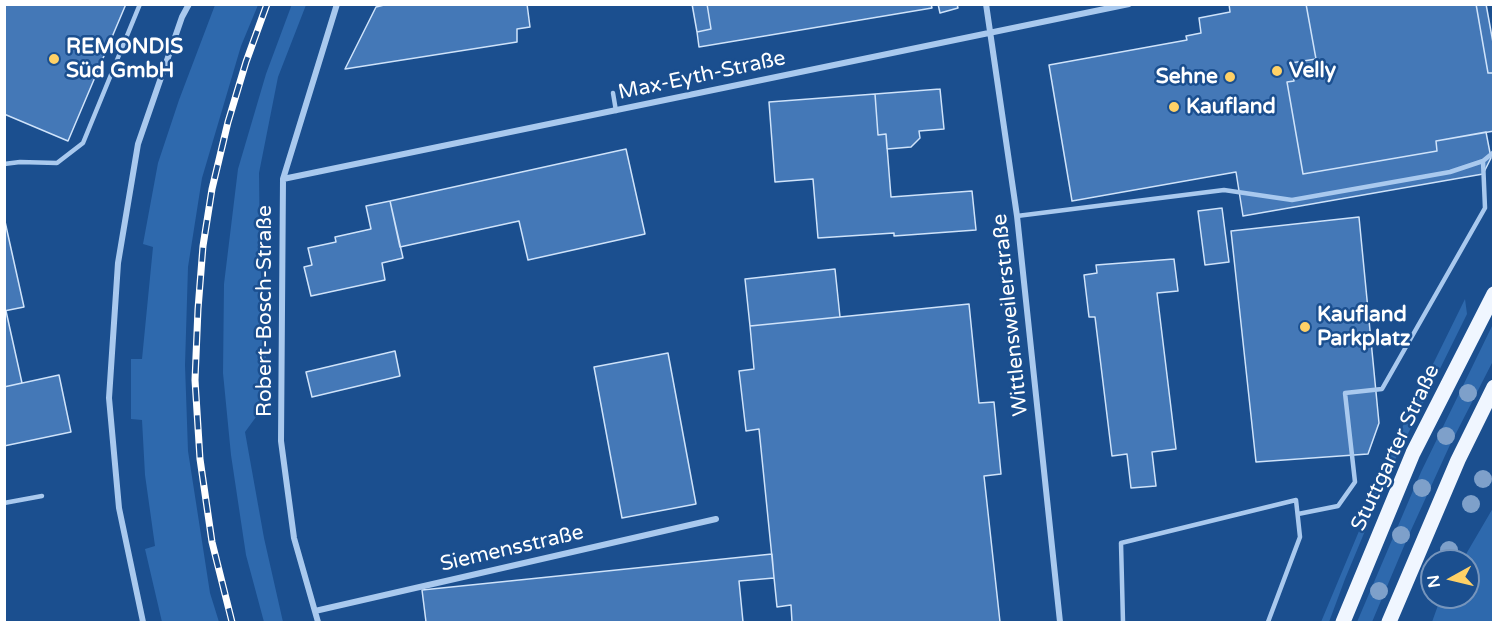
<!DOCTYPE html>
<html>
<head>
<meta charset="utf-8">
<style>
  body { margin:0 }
  #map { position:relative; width:1498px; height:627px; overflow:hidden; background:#1b4f8f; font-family:"Varela Round",sans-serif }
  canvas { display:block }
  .frame { position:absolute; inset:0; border:6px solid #fff; pointer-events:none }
  .north { position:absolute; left:1420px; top:549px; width:60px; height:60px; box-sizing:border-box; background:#1b4f8f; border:2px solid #7695bc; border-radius:50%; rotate:262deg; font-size:16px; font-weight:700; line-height:24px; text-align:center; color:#fff }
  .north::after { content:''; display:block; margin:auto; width:21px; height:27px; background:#ffd166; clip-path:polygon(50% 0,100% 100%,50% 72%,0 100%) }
</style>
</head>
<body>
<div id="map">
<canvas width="1498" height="627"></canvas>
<div class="frame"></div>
<div class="north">N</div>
</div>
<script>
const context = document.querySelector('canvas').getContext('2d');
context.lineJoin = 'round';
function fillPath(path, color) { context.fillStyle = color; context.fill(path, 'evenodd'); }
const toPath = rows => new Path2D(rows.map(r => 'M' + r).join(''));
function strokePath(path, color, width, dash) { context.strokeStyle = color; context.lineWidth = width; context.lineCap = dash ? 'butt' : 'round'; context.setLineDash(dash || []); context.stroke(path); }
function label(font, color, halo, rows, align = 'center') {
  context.font = font + ' "Varela Round",sans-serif'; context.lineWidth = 5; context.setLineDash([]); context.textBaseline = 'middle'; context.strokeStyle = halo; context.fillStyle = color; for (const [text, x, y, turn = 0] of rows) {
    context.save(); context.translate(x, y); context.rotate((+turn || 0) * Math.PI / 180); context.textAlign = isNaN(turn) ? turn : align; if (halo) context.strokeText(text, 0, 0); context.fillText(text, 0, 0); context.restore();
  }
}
const green = toPath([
  [292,4,306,5,278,77,259,173,260,258,266,356,264,406,245,432,264,538,283,622,264,622,246,555,231,455,223,373,224,284,238,169,266,74],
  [215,5,258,5,241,46,202,178,188,267,185,365,188,451,210,593,219,622,162,622,145,549,155,546,145,475,142,420,131,419,131,359,142,359,153,247,143,244,158,163,179,100],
  [1465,299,1467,314,1392,466,1345,579,1329,622,1321,622,1405,421],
  [1493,324,1493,361,1449,447,1407,539,1372,622,1357,622,1421,472],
  [1493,508,1493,622,1432,622,1441,597,1468,597,1468,561,1462,561]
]);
const building = toPath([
  [4,4,126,4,68,141,4,114,4,4],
  [388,4,527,4,530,27,517,29,517,42,345,69,376,7,388,4],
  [692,4,707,4,711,29,697,32,692,4],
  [707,4,931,4,932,8,699,47,697,32,711,29,707,4],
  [938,4,957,4,958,8,940,13,938,4],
  [1229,4,1306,4,1316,59,1291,63,1294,81,1287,82,1303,174,1437,151,1436,141,1486,132,1491,158,1483,174,1243,216,1236,172,1072,201,1049,65,1187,40,1186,36,1201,33,1199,18,1230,12,1229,4],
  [1306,4,1476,4,1488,73,1494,73,1494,131,1436,141,1437,151,1303,174,1287,82,1294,81,1291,63,1316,59,1306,4],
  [1476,4,1486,4,1494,48,1494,73,1488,73,1476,4],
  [940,89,944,129,919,131,920,138,911,147,887,149,886,134,878,135,875,94,940,89],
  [875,94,878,135,886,134,891,197,972,191,976,230,894,236,894,233,818,238,813,179,775,182,769,102,875,94],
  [626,149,645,234,528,260,519,221,400,247,390,201,626,149],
  [390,201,403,258,382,263,385,280,311,296,304,267,312,265,308,248,336,242,335,237,371,229,366,206,390,201],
  [1222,208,1229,262,1205,265,1198,211,1222,208],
  [4,217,24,307,4,311,4,217],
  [1359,217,1379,423,1368,454,1256,462,1231,231,1359,217],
  [1174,259,1178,291,1157,293,1176,449,1152,452,1156,486,1131,488,1127,454,1112,456,1095,317,1089,317,1084,275,1097,273,1096,265,1174,259],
  [835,269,840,317,750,326,745,279,835,269],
  [969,304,979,403,994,402,1001,474,984,476,1000,622,792,622,791,605,777,607,759,429,746,431,739,371,754,369,750,326,969,304],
  [4,311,6,311,22,383,4,387,4,311],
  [395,351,400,376,312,397,306,372,395,351],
  [668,353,696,504,622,518,594,367,668,353],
  [59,375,71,432,4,446,4,387,59,375],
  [772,554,774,578,739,581,743,622,426,622,422,590,772,554]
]);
const service = toPath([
  [613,93,616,111],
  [4,164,20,162,57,163,83,143,140,4],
  [1017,216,1224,190,1292,200,1450,172,1483,161,1494,152],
  [4,503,42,496],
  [1298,514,1338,506,1355,482,1345,393,1382,389,1485,208,1483,161],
  [1123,622,1121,543,1296,500,1300,537,1268,622]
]);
const minor = toPath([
  [986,4,1017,216,1060,622],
  [283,179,1129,4],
  [315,611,716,519],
  [143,622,119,508,109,398,118,263,138,144,182,17,189,4],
  [318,622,294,538,281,441,283,179,337,4]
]);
const primary = toPath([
  [1343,622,1413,453,1494,294],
  [1389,622,1458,460,1494,387]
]);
const rail = toPath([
  [232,622,212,542,200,459,195,380,198,309,203,246,212,189,228,122,246,62,267,4]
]);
const trees = [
  [1468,393],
  [1446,436],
  [1483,479],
  [1422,488],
  [1471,504],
  [1401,535],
  [1449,550],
  [1379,591]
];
const markers = [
  [54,59,6,"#ffd166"],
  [1277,71,6,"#ffd166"],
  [1230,77,6,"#ffd166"],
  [1174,107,6,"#ffd166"],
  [1305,327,6,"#ffd166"]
];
const poiNames = [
  ["REMONDIS",66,47],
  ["Süd GmbH",66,71],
  ["Velly",1289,71],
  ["Sehne",1218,77,"right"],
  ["Kaufland",1186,107],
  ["Kaufland",1317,315],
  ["Parkplatz",1317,339]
];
const streetNames = [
  ["Max-Eyth-Straße",702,76,-12],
  ["Robert-Bosch-Straße",265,311,-90],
  ["Wittlensweilerstraße",1011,315,-96],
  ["Stuttgarter Straße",1396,448,-65],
  ["Siemensstraße",512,549,-13]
];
fillPath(green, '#2e69ad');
fillPath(building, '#4478b7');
strokePath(building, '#cfe3fa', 1.5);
strokePath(service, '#a9c9ee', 4.5);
strokePath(minor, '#a9c9ee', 6);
strokePath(primary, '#f0f6ff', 15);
strokePath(rail, '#fff', 7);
strokePath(rail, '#1b4f8f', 4.5, [14]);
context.fillStyle = '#7ea0ca';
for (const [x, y] of trees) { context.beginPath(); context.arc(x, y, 9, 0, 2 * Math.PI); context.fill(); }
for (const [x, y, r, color] of markers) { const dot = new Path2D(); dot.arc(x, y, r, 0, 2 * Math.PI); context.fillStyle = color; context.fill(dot); strokePath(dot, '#1b4f8f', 2); }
label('bold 21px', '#fff', '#1b4f8f', poiNames, 'left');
label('21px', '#fff', '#1b4f8f', streetNames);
</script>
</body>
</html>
